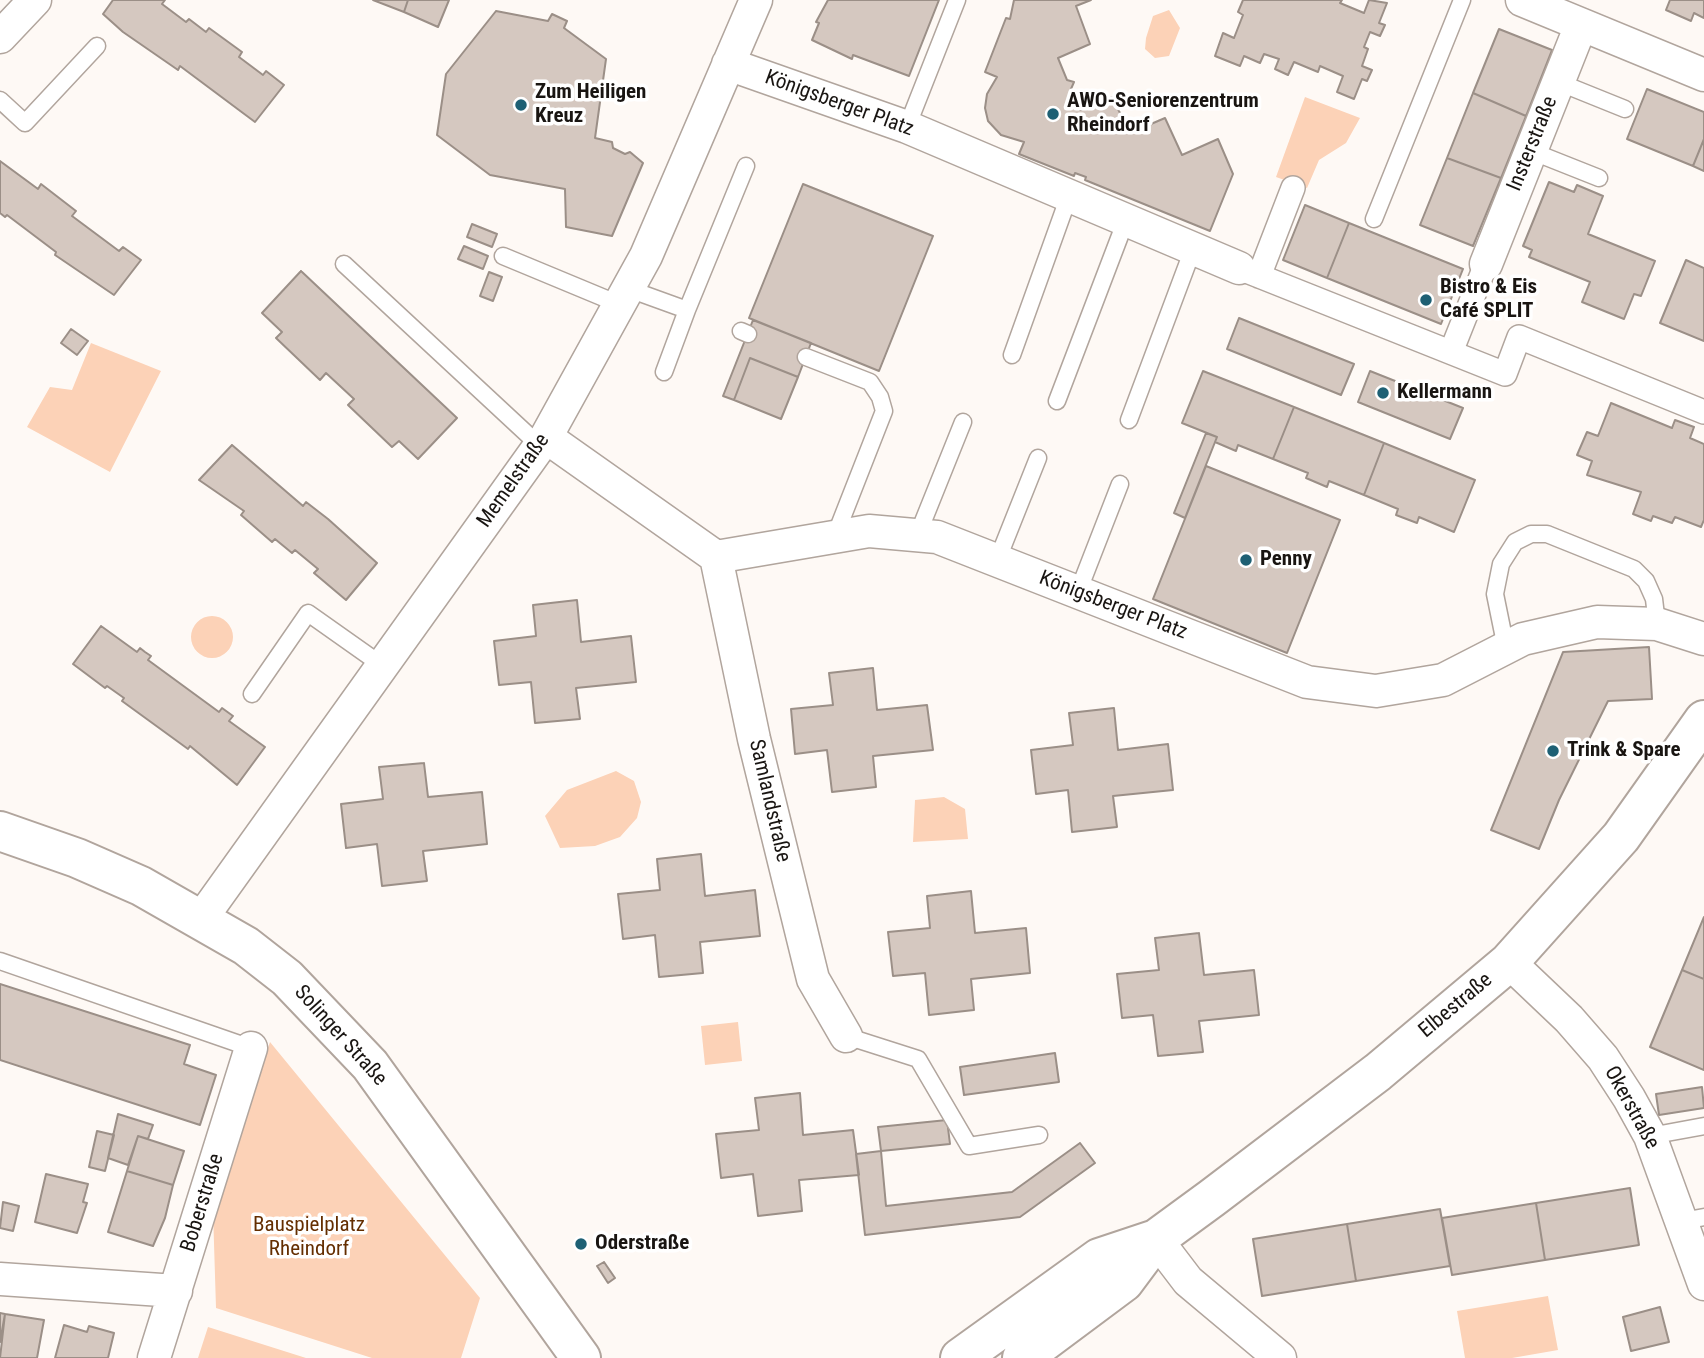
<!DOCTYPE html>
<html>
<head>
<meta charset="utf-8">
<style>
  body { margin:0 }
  canvas { display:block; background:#fef9f5 }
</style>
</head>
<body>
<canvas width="1704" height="1358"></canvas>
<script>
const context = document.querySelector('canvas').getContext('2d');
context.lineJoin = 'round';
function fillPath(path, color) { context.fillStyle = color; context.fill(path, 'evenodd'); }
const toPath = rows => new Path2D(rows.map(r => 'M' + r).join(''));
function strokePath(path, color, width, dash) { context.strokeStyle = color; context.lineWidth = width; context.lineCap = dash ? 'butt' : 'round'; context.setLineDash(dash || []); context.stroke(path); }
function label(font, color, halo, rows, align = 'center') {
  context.font = font + ' "Roboto Condensed",sans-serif'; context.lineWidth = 7; context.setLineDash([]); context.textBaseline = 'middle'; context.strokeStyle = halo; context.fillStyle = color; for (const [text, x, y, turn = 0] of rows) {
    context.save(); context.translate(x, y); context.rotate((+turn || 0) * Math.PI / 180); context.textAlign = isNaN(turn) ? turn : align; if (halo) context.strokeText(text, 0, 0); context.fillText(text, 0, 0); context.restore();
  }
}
const green = toPath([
  [1169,10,1180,28,1169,56,1155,58,1145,49,1146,38,1153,16],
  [1305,97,1360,118,1346,143,1319,160,1307,188,1276,177],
  [91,343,161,371,110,472,27,427,50,387,72,390],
  '191 637a21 21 0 1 1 42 0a21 21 0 1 1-42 0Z',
  [616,771,634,781,641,802,637,818,620,837,595,846,560,848,545,816,567,790],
  [944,797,965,809,968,839,913,842,915,800],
  [738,1022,742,1061,705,1065,701,1026],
  [270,1042,480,1298,461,1358,372,1358,216,1308,213,1211],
  [1548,1296,1558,1350,1512,1358,1465,1358,1457,1311],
  [208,1327,306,1358,198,1358]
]);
const building = toPath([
  [113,0,165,0,162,4,186,22,189,19,206,32,209,28,242,52,239,57,263,75,266,71,284,85,255,122,180,66,178,70,123,32,103,14,113,0],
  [373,0,408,0,404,12,373,0],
  [408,0,449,0,438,27,404,12,408,0],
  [828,0,939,0,909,76,853,55,852,59,812,40,819,23,816,22,828,0],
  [1014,0,1091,0,1076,6,1090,44,1058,58,1067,80,1074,82,1071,89,1080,110,1112,97,1130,133,1165,118,1182,155,1218,139,1233,174,1210,231,1085,180,1086,177,1075,173,1074,176,1019,154,1024,142,1001,135,988,121,985,108,987,94,997,77,985,72,1006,18,1010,19,1014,0],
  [1243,0,1342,0,1340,3,1364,13,1369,0,1387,3,1379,23,1385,25,1380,36,1370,32,1364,47,1368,49,1362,66,1372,70,1367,81,1362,79,1354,99,1337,92,1343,76,1320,66,1318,72,1294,62,1288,75,1275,69,1279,59,1264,54,1260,63,1244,56,1240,66,1215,56,1223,33,1234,38,1243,15,1238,12,1243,0],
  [1670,0,1704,0,1704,18,1694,13,1691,21,1666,10,1670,0],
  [496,11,548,21,552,14,567,21,564,28,606,59,595,138,612,142,613,148,625,154,630,152,643,163,612,236,566,227,565,189,490,175,437,135,446,74,496,11],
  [1499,29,1552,50,1526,116,1473,93,1499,29],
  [1647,89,1704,112,1704,139,1693,166,1627,139,1647,89],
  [1473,93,1526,116,1501,178,1447,158,1473,93],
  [1704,139,1704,171,1693,166,1704,139],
  [1447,158,1501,178,1473,246,1420,225,1447,158],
  [0,161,38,189,41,184,76,211,72,216,119,251,123,247,141,260,114,295,55,255,56,252,7,215,5,217,0,213,0,161],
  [1549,182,1574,192,1577,185,1603,196,1588,234,1655,261,1641,296,1634,294,1624,319,1582,302,1590,282,1529,257,1532,250,1523,246,1549,182],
  [803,184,933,236,879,371,749,318,803,184],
  [1305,205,1349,223,1327,278,1283,260,1305,205],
  [1349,223,1463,269,1441,324,1327,278,1349,223],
  [472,224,497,234,492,247,467,237,472,224],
  [464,246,488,256,483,269,458,259,464,246],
  [1686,260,1704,268,1704,341,1660,323,1686,260],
  [301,271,457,418,418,459,399,441,392,447,348,405,354,399,326,373,320,380,276,338,282,332,262,313,301,271],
  [489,272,502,277,493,301,480,296,489,272],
  [1239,318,1354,364,1341,395,1227,349,1239,318],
  [753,320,811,343,798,377,750,358,734,400,723,396,753,320],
  [71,329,88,341,77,355,61,343,71,329],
  [750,358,798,377,781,419,734,400,750,358],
  [1203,371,1294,407,1273,459,1238,445,1236,451,1215,442,1217,437,1182,423,1203,371],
  [1370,371,1463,408,1450,439,1358,402,1370,371],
  [1611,403,1672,428,1675,420,1694,427,1690,438,1704,444,1704,520,1701,527,1675,517,1672,523,1653,516,1651,521,1633,514,1641,492,1587,475,1592,461,1577,455,1587,432,1598,436,1611,403],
  [1294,407,1384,443,1364,495,1329,481,1327,487,1306,478,1308,473,1273,459,1294,407],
  [1206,433,1217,437,1185,518,1174,513,1206,433],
  [1384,443,1475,480,1454,532,1419,517,1417,523,1396,515,1398,509,1364,495,1384,443],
  [232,445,303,506,306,502,328,519,377,563,346,600,314,573,318,569,295,550,292,553,275,539,272,542,241,515,244,511,199,480,232,445],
  [1206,466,1340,520,1287,653,1153,599,1206,466],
  [577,600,581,642,631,636,636,682,576,688,580,719,535,723,531,682,499,685,494,641,536,636,533,605,577,600],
  [101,626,137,652,140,648,145,652,151,656,148,660,219,712,222,708,233,716,229,721,265,747,237,785,190,746,188,749,122,701,124,698,107,686,105,688,73,664,101,626],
  [1649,647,1652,699,1608,701,1559,800,1539,849,1491,830,1563,652,1649,647],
  [873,668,877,710,927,705,933,750,873,756,876,787,832,792,827,750,795,754,791,709,833,705,829,673,873,668],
  [1114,708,1118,750,1168,744,1173,790,1113,796,1117,827,1072,832,1068,790,1036,794,1031,750,1073,745,1069,713,1114,708],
  [424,763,428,797,482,792,487,844,423,851,427,881,382,886,377,844,346,848,341,804,383,799,379,767,424,763],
  [701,854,705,896,755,890,760,936,700,942,703,973,659,977,655,935,623,939,618,894,660,890,657,859,701,854],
  [971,891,975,933,1026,928,1030,973,971,979,974,1010,929,1015,925,973,893,976,888,932,930,928,927,896,971,891],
  [1704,917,1704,979,1682,970,1704,917],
  [1199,933,1204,975,1254,970,1259,1015,1199,1021,1203,1052,1158,1056,1153,1015,1122,1018,1117,974,1159,970,1155,938,1199,933],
  [1682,970,1704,979,1704,1070,1650,1047,1682,970],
  [0,984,190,1045,184,1064,216,1075,200,1125,0,1060,0,984],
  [1055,1053,1059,1082,964,1095,960,1067,1055,1053],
  [1702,1087,1704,1108,1659,1115,1656,1094,1702,1087],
  [800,1093,803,1135,853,1130,859,1175,799,1180,802,1211,758,1216,753,1174,721,1178,716,1134,759,1130,755,1098,800,1093],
  [118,1114,153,1125,148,1139,138,1136,128,1165,108,1158,118,1114],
  [947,1120,950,1144,881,1151,878,1127,947,1120],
  [97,1131,114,1135,105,1171,89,1167,97,1131],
  [138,1136,184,1151,173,1185,127,1171,138,1136],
  [1080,1143,1095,1163,1020,1217,865,1235,856,1154,881,1151,886,1206,1012,1192,1080,1143],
  [127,1171,173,1185,165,1218,153,1246,108,1232,127,1171],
  [46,1174,88,1184,83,1202,87,1203,77,1233,35,1222,46,1174],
  [1630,1188,1639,1245,1545,1260,1536,1203,1630,1188],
  [3,1202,19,1206,13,1231,0,1228,3,1202],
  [1536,1203,1545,1260,1452,1275,1442,1218,1536,1203],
  [1440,1209,1450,1266,1356,1281,1347,1224,1440,1209],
  [1347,1224,1356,1281,1262,1296,1253,1239,1347,1224],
  [604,1262,615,1278,608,1283,597,1266,604,1262],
  [1660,1307,1669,1342,1631,1351,1623,1317,1660,1307],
  [0,1313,5,1314,0,1342,0,1313],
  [5,1314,44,1320,37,1358,0,1358,5,1314],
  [64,1325,87,1332,89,1326,114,1333,108,1358,55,1358,64,1325]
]);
const service = toPath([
  [1558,82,1625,109],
  [0,100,25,123,97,46],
  [907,127,957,0],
  [1531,151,1599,178],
  [1374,219,1462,0],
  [503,256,621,305],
  [344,264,540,446],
  [629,289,687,310,746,166],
  [741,331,748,334],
  [1012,355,1069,196],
  [806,357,870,382,880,397,884,411,835,536],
  [664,372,687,310],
  [1057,401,1126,220],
  [1129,420,1193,249],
  [918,534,963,422],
  [997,561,1038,458],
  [1078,592,1120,484],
  [1506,648,1495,594,1501,564,1515,542,1531,534,1547,534,1634,569,1646,581,1654,599,1657,624],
  [252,694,308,613,383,666],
  [0,961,251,1048],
  [846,1036,918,1059,969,1146,1039,1135],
  [1650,1136,1704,1126],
  [1682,1221,1704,1217]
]);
const pedestrian = toPath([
  [1239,268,1505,374,1519,337,1704,412],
  [1259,276,1293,188],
  [1451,352,1486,264]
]);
const minor = toPath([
  [1522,0,1704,75],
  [0,37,35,0],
  [728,64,907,127,1239,268],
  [1486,264,1581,25],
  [546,437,716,557,869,531,937,537,1307,682,1376,691,1443,680,1523,639,1597,622,1657,624,1704,639],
  [716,557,754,739,813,979,846,1036],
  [201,919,546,437,646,256,756,0],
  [1509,962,1569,1019,1603,1058,1629,1098,1650,1136,1704,1284],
  [1156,1239,1188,1281,1280,1358],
  [0,1279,176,1291],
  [154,1358,251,1048]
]);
const secondary = toPath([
  [0,831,77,858,141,886,246,946,287,978,370,1065,581,1358],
  [960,1358,1099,1258,1156,1239,1212,1198,1378,1072,1509,962,1621,837,1704,720],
  [1022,1358,1124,1282,1156,1239]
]);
const markers = [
  [521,105,7,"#1e6074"],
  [1053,114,7,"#1e6074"],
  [1426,300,7,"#1e6074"],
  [1383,393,7,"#1e6074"],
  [1246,560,7,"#1e6074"],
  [1553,751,7,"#1e6074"],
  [581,1244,7,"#1e6074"]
];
const poiNames = [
  ["Zum Heiligen",535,93],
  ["Kreuz",535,117],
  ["AWO-Seniorenzentrum",1067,102],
  ["Rheindorf",1067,126],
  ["Bistro & Eis",1440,288],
  ["Café SPLIT",1440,312],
  ["Kellermann",1397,393],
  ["Penny",1260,560],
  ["Trink & Spare",1567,751],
  ["Oderstraße",595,1244]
];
const streetNames = [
  ["Königsberger Platz",839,104,20],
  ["Insterstraße",1533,144,-68],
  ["Memelstraße",514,481,-55],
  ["Königsberger Platz",1113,606,21],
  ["Samlandstraße",769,801,77],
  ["Elbestraße",1456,1006,-40],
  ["Solinger Straße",340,1036,48],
  ["Okerstraße",1631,1108,61],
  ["Boberstraße",203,1203,-73]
];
const parkNames = [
  ["Bauspielplatz",309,1226],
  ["Rheindorf",309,1250]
];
fillPath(green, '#fcd2b7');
fillPath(building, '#d5c8c0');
strokePath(building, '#9b8f87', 2);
strokePath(service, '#b1a59d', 19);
strokePath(pedestrian, '#b1a59d', 26);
strokePath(minor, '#b1a59d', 35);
strokePath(secondary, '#b1a59d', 42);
strokePath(service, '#fff', 16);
strokePath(pedestrian, '#fff', 23);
strokePath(minor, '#fff', 32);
strokePath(secondary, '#fff', 38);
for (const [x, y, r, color] of markers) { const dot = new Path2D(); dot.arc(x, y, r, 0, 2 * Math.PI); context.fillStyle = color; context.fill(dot); strokePath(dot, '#fff', 2.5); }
label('bold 21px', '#191512', '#fff', poiNames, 'left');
label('21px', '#191512', '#fff', streetNames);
label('21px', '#642e00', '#fff', parkNames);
</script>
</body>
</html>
